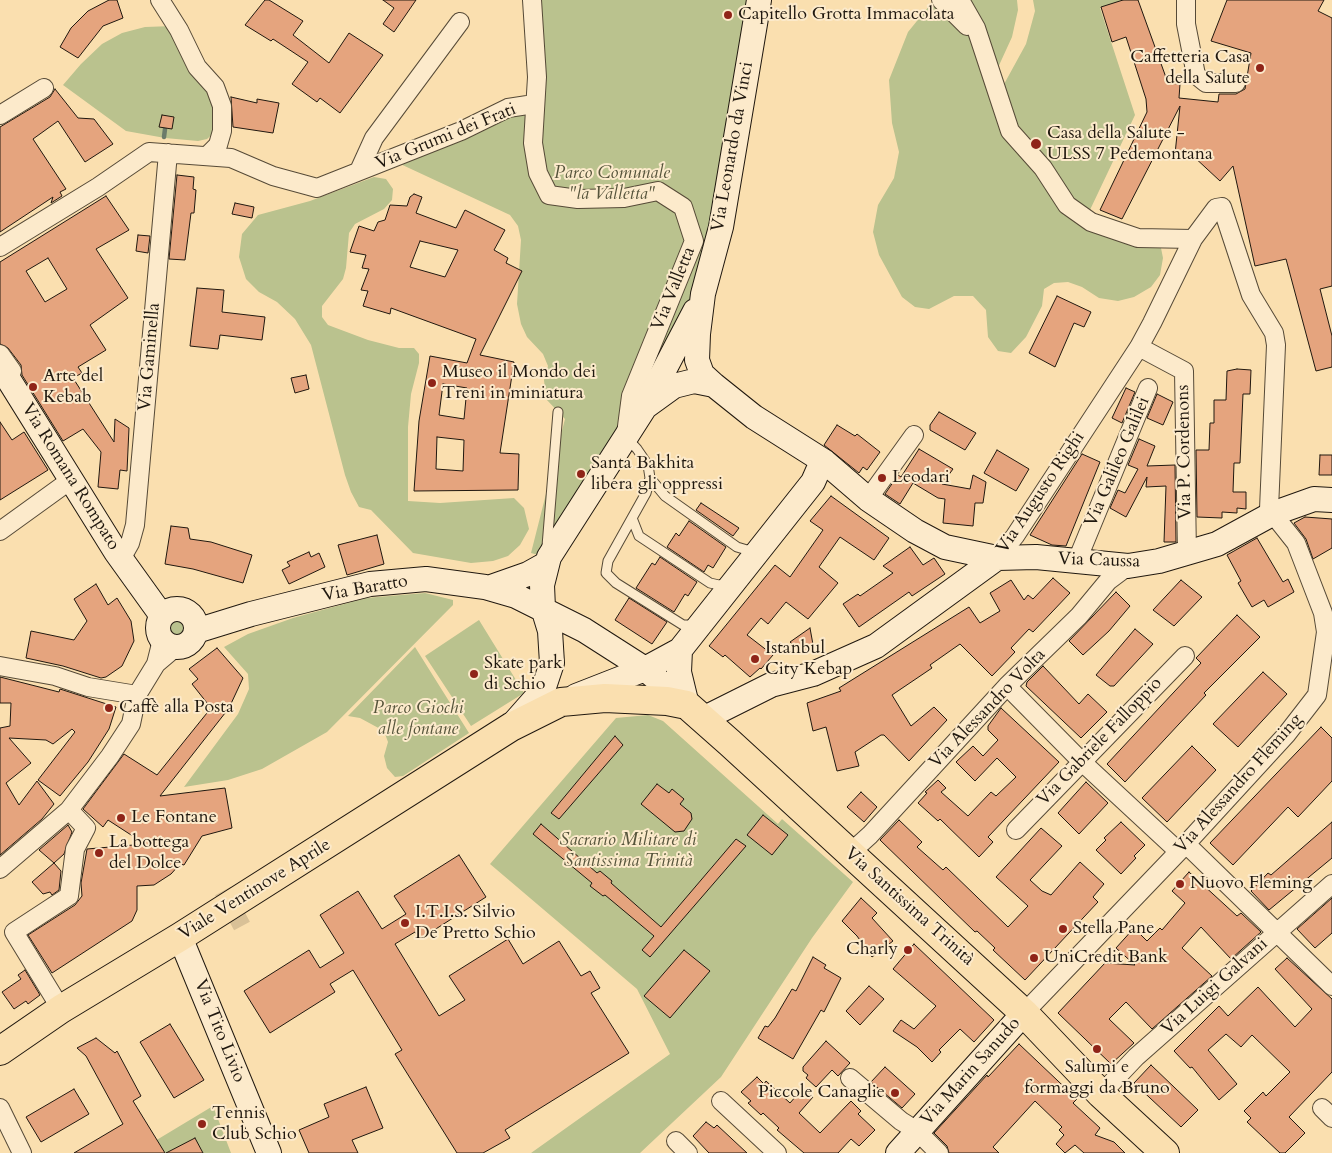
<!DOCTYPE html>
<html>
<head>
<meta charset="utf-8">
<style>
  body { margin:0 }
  canvas { display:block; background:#fadfaf }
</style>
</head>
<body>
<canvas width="1332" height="1153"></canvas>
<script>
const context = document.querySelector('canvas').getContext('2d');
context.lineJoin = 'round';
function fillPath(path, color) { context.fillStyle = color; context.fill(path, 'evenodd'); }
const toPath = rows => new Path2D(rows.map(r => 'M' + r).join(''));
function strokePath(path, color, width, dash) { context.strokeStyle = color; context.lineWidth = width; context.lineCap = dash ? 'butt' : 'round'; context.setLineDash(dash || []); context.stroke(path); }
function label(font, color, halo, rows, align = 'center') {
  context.font = font + ' Cardo,serif'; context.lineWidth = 4; context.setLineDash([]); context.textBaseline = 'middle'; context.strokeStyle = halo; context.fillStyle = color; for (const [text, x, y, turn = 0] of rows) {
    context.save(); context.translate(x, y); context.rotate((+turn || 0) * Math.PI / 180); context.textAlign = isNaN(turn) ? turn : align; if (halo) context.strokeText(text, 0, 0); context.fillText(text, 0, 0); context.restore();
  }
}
const green = toPath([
  [537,0,747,0,699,287,626,421,542,556,531,553,565,419,546,399,544,380,548,366,543,354,527,337,521,324,517,304,521,240,518,226,510,215,396,162,507,116,542,109],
  [934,0,1017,0,1018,10,1012,37,990,85,1063,206,1160,243,1163,258,1160,275,1151,287,1134,297,1118,301,1099,298,1082,287,1068,282,1054,283,1044,289,1042,306,1026,337,1011,353,998,351,988,337,986,310,973,296,954,296,929,309,915,307,902,297,879,255,873,232,878,205,894,178,899,152,892,123,889,80,908,32],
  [1033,0,1123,0,1100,8,1135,115,1089,212,1074,205,1033,158,1011,114,1003,86,1026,44,1035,11],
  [173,26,213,90,215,132,207,139,198,141,165,138,126,131,63,85,81,64,102,44,122,33,145,27],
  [374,177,386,179,393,189,392,200,384,209,355,224,349,233,346,268,343,279,322,306,322,317,328,325,368,340,399,348,414,348,419,354,419,363,411,394,408,427,408,501,440,503,514,498,524,508,529,529,520,545,508,556,493,561,471,563,413,553,371,510,359,507,351,492,345,475,311,345,295,319,277,302,259,292,246,279,239,257,242,234,258,215,310,201],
  [425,593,453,600,453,605,327,732,262,769,228,780,184,787,238,714,249,689,248,674,224,647,248,634,293,618,366,598],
  '164 628a13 13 0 1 1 26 0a13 13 0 1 1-26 0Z',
  [479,620,524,693,471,726,425,656],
  [415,647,469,733,403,776,395,777,387,768,384,756,388,742,384,731,360,718,348,716],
  [648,715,663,721,778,824,782,819,853,882,812,938,721,1077,640,1153,531,1153,670,1054,637,989,490,864,616,718],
  [213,1106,231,1153,135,1153]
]);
const stream = toPath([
  [164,137,165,129]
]);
const building = toPath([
  [109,0,117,0,123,18,103,26,78,58,60,47,71,28,88,11,109,0],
  [265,0,269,0,303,21,293,35,329,63,349,33,383,55,340,113,320,98,317,102,292,84,308,62,273,39,271,41,245,25,265,0],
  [383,0,416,0,394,32,383,24,394,8,383,0],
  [1123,0,1138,0,1168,83,1180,84,1179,98,1218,102,1219,94,1236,94,1245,89,1251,53,1211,41,1227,0,1324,0,1318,11,1332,18,1332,286,1320,289,1332,336,1332,367,1316,371,1286,259,1255,266,1233,166,1220,181,1192,155,1175,154,1180,106,1122,219,1100,210,1147,112,1146,99,1126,37,1112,42,1101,7,1123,0],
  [55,89,78,118,94,119,113,144,85,162,58,121,33,139,66,189,60,192,62,196,51,203,53,197,0,232,0,127,50,97,55,89],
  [231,97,257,103,257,99,279,103,273,133,233,127,231,97],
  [162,115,174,117,172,129,159,127,162,115],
  [177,175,194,177,193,189,196,190,194,213,191,213,185,260,169,259,177,175],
  [414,194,422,197,416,213,456,228,465,210,505,230,494,250,508,258,506,263,522,271,480,355,514,362,500,453,519,454,518,490,414,491,419,421,430,356,467,363,476,339,391,308,390,314,363,306,368,291,361,290,369,269,362,268,366,255,350,252,359,226,374,231,378,222,385,220,390,205,407,206,410,197,414,194],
  [420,241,458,250,445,277,410,267,420,241],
  [443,384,467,388,464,419,439,415,443,384],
  [437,437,464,440,463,471,436,469,437,437],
  [106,196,129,230,96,249,128,298,90,325,106,350,78,367,82,373,73,378,114,442,115,419,129,428,127,471,120,470,118,489,98,487,101,452,83,429,63,441,22,375,21,365,8,348,0,344,0,262,106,196],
  [48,258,67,289,45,302,26,271,48,258],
  [235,203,254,207,252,218,232,214,235,203],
  [138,235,150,236,148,253,136,251,138,235],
  [197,288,224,290,222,312,265,317,262,340,220,335,218,349,190,346,197,288],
  [1057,296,1091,312,1084,327,1074,323,1055,367,1029,353,1057,296],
  [1237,369,1251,370,1250,394,1243,394,1240,463,1234,463,1233,492,1246,492,1246,509,1237,508,1237,513,1222,512,1222,518,1197,517,1196,450,1209,450,1210,423,1214,423,1214,400,1226,400,1227,371,1237,369],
  [306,375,309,389,295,393,291,378,306,375],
  [1126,388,1135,392,1122,423,1112,418,1126,388],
  [1157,394,1173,402,1163,425,1147,418,1157,394],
  [939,412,976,433,965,450,930,430,930,425,939,412],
  [0,422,12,440,24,432,48,470,0,500,0,422],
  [837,425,855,436,857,434,880,452,867,470,863,467,859,473,824,445,837,425],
  [1139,439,1155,446,1147,466,1175,465,1176,542,1164,542,1166,486,1146,487,1147,477,1126,517,1110,508,1118,490,1125,493,1138,469,1128,465,1139,439],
  [919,449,953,469,942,484,970,489,973,475,986,482,983,503,975,503,973,526,943,523,945,499,938,498,913,483,900,504,885,494,898,475,901,477,919,449],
  [997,450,1029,469,1016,491,984,473,997,450],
  [1082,454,1100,462,1066,546,1052,545,1030,535,1082,454],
  [1320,455,1332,455,1332,475,1319,475,1320,455],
  [831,496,889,538,874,560,840,537,819,567,838,583,808,619,786,602,768,624,761,618,747,635,773,655,761,669,760,668,750,677,725,655,723,657,709,646,775,565,790,577,823,530,810,521,831,496],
  [701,503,739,528,733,536,696,510,701,503],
  [1305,517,1332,519,1332,548,1313,559,1306,539,1294,523,1305,517],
  [689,521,726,547,713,568,708,565,704,572,667,547,676,533,679,536,689,521],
  [171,526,188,528,190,539,211,542,252,555,243,583,193,569,165,564,171,526],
  [377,535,384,564,347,575,338,545,377,535],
  [1257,538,1283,582,1288,579,1294,592,1268,607,1264,600,1252,607,1238,583,1241,581,1227,555,1257,538],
  [910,547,923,565,934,558,945,574,912,596,909,592,859,627,843,604,858,594,860,596,893,573,883,566,910,547],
  [309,552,311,557,319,553,325,567,289,584,282,570,290,566,287,562,309,552],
  [660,557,697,582,688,596,685,594,674,612,636,588,652,563,655,565,660,557],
  [1053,578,1070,593,1033,632,1029,629,1011,648,1015,652,992,676,960,644,930,665,932,668,892,695,911,726,934,707,947,720,909,761,884,735,881,735,855,752,859,766,837,771,826,727,813,731,807,703,841,691,839,688,969,607,980,623,1000,611,990,593,1011,580,1024,600,1028,595,1033,599,1053,578],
  [1181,580,1202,597,1174,626,1153,610,1181,580],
  [96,584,108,605,117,598,131,621,134,641,122,666,106,677,101,678,63,666,26,658,31,631,74,640,87,621,74,599,96,584],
  [1116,592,1130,606,1109,631,1083,655,1069,641,1116,592],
  [629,598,667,622,652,644,615,620,629,598],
  [1237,615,1260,637,1204,693,1206,695,1125,782,1107,764,1201,663,1196,658,1237,615],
  [810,628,814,650,802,652,790,642,810,628],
  [1135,629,1153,644,1114,686,1110,686,1096,675,1135,629],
  [217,648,243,678,229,708,160,796,225,788,232,828,202,836,184,865,180,864,171,874,154,885,137,886,137,910,132,921,52,973,28,935,75,905,82,896,81,883,87,849,145,844,108,820,103,827,83,809,124,754,157,775,211,708,192,684,198,679,189,669,217,648],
  [1043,666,1079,704,1088,694,1107,712,1081,738,1026,686,1027,682,1043,666],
  [1263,672,1287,694,1238,747,1213,724,1263,672],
  [0,677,59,692,60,689,116,707,109,729,88,762,60,796,38,780,75,732,72,729,53,744,46,740,9,738,31,763,6,783,19,805,37,781,54,804,42,819,0,855,0,728,10,726,11,703,0,703,0,677],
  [1001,708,1059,762,988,837,993,842,979,857,940,819,938,821,918,803,927,793,925,792,938,780,946,788,941,792,968,816,991,792,996,796,1016,777,997,758,975,781,956,762,973,746,983,756,998,740,988,730,988,726,1001,708],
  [1321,727,1332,738,1332,781,1298,817,1288,807,1233,865,1210,843,1321,727],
  [615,736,623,745,559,819,551,813,615,736],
  [1192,746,1216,770,1167,822,1142,798,1192,746],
  [1086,782,1108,803,1079,834,1058,813,1086,782],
  [657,784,669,793,672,789,684,799,680,804,691,813,692,819,684,831,675,832,641,804,657,784],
  [861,792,877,807,864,822,847,807,861,792],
  [763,815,788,835,772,855,747,835,763,815],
  [899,820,922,842,917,847,943,870,946,867,1008,927,1028,906,996,877,1041,828,1062,846,1030,880,1042,891,1051,895,1080,862,1104,884,1093,897,1098,902,1025,980,993,950,995,948,977,931,975,932,880,840,899,820],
  [1121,822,1145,845,1134,856,1136,858,1121,874,1096,850,1106,840,1104,838,1121,822],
  [1332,822,1332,858,1269,910,1251,891,1268,873,1271,875,1332,822],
  [541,824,597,873,600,871,612,881,611,883,661,927,736,839,746,846,650,957,642,950,654,936,605,895,603,896,590,886,592,883,533,834,541,824],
  [68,825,72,832,64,854,54,863,39,850,68,825],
  [459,855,486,897,420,939,415,932,395,944,439,1016,465,1000,449,976,508,939,523,964,559,941,581,976,590,971,600,988,591,993,629,1053,505,1130,510,1138,483,1153,457,1153,395,1054,402,1050,353,970,330,984,335,992,270,1033,244,991,309,950,320,968,344,953,320,915,358,891,382,929,406,914,394,896,459,855],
  [54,863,61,871,59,890,52,895,50,892,43,894,32,882,54,863],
  [1189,872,1237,916,1241,913,1261,932,1231,959,1201,927,1182,948,1212,976,1152,1029,1126,1002,1109,1019,1134,1043,1111,1064,1058,1013,1105,963,1135,965,1116,948,1134,928,1147,941,1160,928,1162,930,1185,903,1172,891,1189,872],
  [861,898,877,913,872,918,893,941,872,957,857,936,842,921,861,898],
  [1332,898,1332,933,1315,948,1297,929,1332,898],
  [914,944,994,1020,974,1042,960,1029,939,1050,941,1052,932,1062,917,1047,893,1031,901,1020,914,1029,936,1006,893,969,914,944],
  [684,950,710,971,670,1018,644,996,684,950],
  [813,957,826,965,824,968,841,978,824,1012,821,1010,793,1059,758,1038,765,1026,768,1027,775,1018,792,989,796,991,813,957],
  [1287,958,1332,999,1332,1072,1289,1117,1305,1133,1285,1153,1280,1153,1247,1122,1251,1118,1244,1111,1263,1092,1266,1096,1290,1072,1252,1035,1241,1047,1226,1034,1208,1050,1237,1084,1219,1100,1192,1067,1190,1068,1174,1051,1219,1006,1228,1016,1258,987,1295,1027,1312,1009,1275,969,1287,958],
  [25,970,40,995,28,1004,26,1001,14,1009,2,992,21,979,18,975,25,970],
  [869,986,884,999,860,1025,846,1011,869,986],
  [170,1024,204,1080,174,1098,140,1042,170,1024],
  [96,1038,115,1053,117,1051,141,1096,133,1101,165,1153,74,1153,123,1124,86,1056,77,1048,96,1038],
  [826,1041,850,1063,838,1076,832,1070,816,1087,806,1078,808,1075,803,1071,803,1067,826,1041],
  [1019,1044,1077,1099,1073,1103,1100,1128,1095,1135,1114,1142,1125,1153,1084,1153,1075,1145,1065,1153,1056,1144,1064,1135,1059,1130,1062,1127,1035,1101,993,1147,999,1153,949,1153,947,1146,934,1133,987,1075,988,1077,1019,1044],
  [1151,1065,1198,1110,1181,1127,1134,1083,1151,1065],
  [885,1067,915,1094,902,1108,871,1082,885,1067],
  [757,1077,764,1084,766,1081,790,1103,803,1088,813,1097,799,1113,820,1133,851,1101,861,1111,858,1114,875,1130,859,1146,851,1139,838,1153,804,1153,777,1130,779,1128,763,1113,761,1115,748,1103,751,1101,741,1092,757,1077],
  [366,1087,383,1128,352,1140,358,1153,309,1153,299,1130,329,1117,324,1104,366,1087],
  [74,1089,89,1114,41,1142,26,1117,74,1089],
  [706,1122,714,1128,717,1125,747,1153,709,1153,693,1136,706,1122],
  [195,1138,203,1153,166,1153,195,1138]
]);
const streetTunnel = toPath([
  [223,891,242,926]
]);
const lane = toPath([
  [626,437,637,449,648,465,650,478,646,493,608,561,606,573,616,583,683,625,695,625],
  [650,478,665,496,737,547,747,550,754,549],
  [632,518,639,536,710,583,719,585,727,583],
  [547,546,558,412]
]);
const street = toPath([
  [160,0,179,30,197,67,215,87,222,106,222,131,218,145,208,155],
  [532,0,537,77,533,143,538,173,549,195,578,199,624,198,658,191,683,207,694,241,631,396,626,434],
  [941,0,967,26],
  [960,0,976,28,1010,131,1043,168,1067,205,1091,222,1138,238,1193,239,1216,208,1222,207,1251,295,1274,333,1276,345,1269,509,1296,543,1323,613,1326,632,1317,695,1286,735,1186,844,1024,1013],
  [1186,0,1186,24,1196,75,1206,83,1236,83],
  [0,115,44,88],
  [359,171,374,138,460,22],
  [0,247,98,187,149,152,231,158,273,176,317,188,461,131,508,108,534,104],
  [1139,347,1184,371,1187,554],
  [0,354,12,371,9,380],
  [868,499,914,435],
  [0,531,72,479],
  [997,558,1015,536,1139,347,1152,323,1193,239],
  [121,559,130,543,135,525,168,153],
  [1076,563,1148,388],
  [156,664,176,647],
  [0,666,55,676,88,687,137,695],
  [1007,686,1081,761,1178,851],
  [1016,830,1185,656],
  [1186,844,1332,986],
  [849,854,870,835,1007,686,1079,616,1108,581,1128,566],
  [0,869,69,810,110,756,131,724,137,695,156,664,162,640],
  [61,1009,14,932,69,896,75,849,86,828,69,810],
  [850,1078,901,1121,917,1131,939,1153],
  [1101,1094,1136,1057,1332,884],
  [721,1101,777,1153],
  [0,1108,22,1153],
  [1322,1108,1332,1118],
  [676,1141,688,1153]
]);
const secondary = toPath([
  [0,370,9,380,116,552,162,616],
  [714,385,702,374,697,360,698,334,703,294,721,227,759,0],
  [649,399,695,311],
  [491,587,528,574,546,564],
  '158 628a19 19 0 1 1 38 0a19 19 0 1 1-38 0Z',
  [196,631,251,614,370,584,426,579,485,587,516,596,584,630,645,669,687,705],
  [680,650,679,672,687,705],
  [576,696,645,669,680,650,813,482,820,466,818,458],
  [703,719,771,685,813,674,876,646,997,558],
  [513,724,543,690,552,663,550,631,543,608,542,585,549,557,645,407,674,386,694,381,714,385,754,417,825,462,868,499,915,531,945,547,997,558,1036,557,1128,566,1159,561,1217,544,1272,514,1314,499,1332,500],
  [180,937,269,1153],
  [898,1153,1024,1013]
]);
const primary = toPath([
  [0,1051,61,1009,180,937,511,727,561,702,605,698,667,701,687,705,730,743,1024,1013,1101,1094,1165,1153]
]);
const markers = [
  [728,15,5,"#8f2418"],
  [1260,68,5,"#8f2418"],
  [1036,144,6,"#8f2418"],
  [432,383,5,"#8f2418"],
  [33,387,5,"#8f2418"],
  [581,474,5,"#8f2418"],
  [882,478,5,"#8f2418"],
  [755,659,5,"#8f2418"],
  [474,674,5,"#8f2418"],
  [109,708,5,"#8f2418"],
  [121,818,5,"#8f2418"],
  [99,853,5,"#8f2418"],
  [1180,884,5,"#8f2418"],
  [405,923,5,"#8f2418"],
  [1063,929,5,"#8f2418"],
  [908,950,5,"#8f2418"],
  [1034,958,5,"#8f2418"],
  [1097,1049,5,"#8f2418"],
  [895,1093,5,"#8f2418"],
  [202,1124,5,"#8f2418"]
];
const poiNames = [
  ["Capitello Grotta Immacolata",738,15],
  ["Caffetteria Casa",1250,58,"right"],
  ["della Salute",1250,79,"right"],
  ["Casa della Salute -",1047,134],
  ["ULSS 7 Pedemontana",1047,155],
  ["Museo il Mondo dei",442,373],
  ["Treni in miniatura",442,394],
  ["Arte del",43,377],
  ["Kebab",43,398],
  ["Santa Bakhita",591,464],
  ["libera gli oppressi",591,485],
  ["Leodari",892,478],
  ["Istanbul",765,649],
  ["City Kebap",765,670],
  ["Skate park",484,664],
  ["di Schio",484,685],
  ["Caffè alla Posta",119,708],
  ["Le Fontane",131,818],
  ["La bottega",109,843],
  ["del Dolce",109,864],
  ["Nuovo Fleming",1190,884],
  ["I.T.I.S. Silvio",415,913],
  ["De Pretto Schio",415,934],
  ["Stella Pane",1073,929],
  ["Charly",898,950,"right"],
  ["UniCredit Bank",1044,958],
  ["Salumi e",1097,1068,"center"],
  ["formaggi da Bruno",1097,1089,"center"],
  ["Piccole Canaglie",885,1093,"right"],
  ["Tennis",212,1114],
  ["Club Schio",212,1135]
];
const streetNames = [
  ["Via Grumi dei Frati",446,137,-22],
  ["Via Leonardo da Vinci",733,147,-80],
  ["Via Valletta",674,289,-68],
  ["Via Gaminella",150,357,-85],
  ["Via P. Cordenons",1185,452,-91],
  ["Via Galileo Galilei",1118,462,-67],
  ["Via Romana Rompato",70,477,58],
  ["Via Augusto Righi",1041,493,-56],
  ["Via Caussa",1099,561,2],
  ["Via Baratto",365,589,-10],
  ["Via Alessandro Volta",988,709,-46],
  ["Via Gabriele Falloppio",1100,742,-46],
  ["Via Alessandro Fleming",1239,784,-48],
  ["Viale Ventinove Aprile",255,890,-32],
  ["Via Santissima Trinità",909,907,42],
  ["Via Luigi Galvani",1215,987,-42],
  ["Via Tito Livio",219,1031,68],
  ["Via Marin Sanudo",971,1072,-48]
];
const parkNames = [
  ["Parco Comunale",612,174],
  ["\"la Valletta\"",612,195],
  ["Parco Giochi",418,709],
  ["alle fontane",418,730],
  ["Sacrario Militare di",628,841],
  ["Santissima Trinità",628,862]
];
fillPath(green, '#bac28e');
strokePath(stream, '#6c7b6a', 4.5);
fillPath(building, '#e5a47e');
strokePath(building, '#20180f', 1);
strokePath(streetTunnel, '#d9c197', 18, [18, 9]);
strokePath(lane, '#564a37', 11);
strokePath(street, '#564a37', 20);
strokePath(secondary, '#20180f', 26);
strokePath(primary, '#20180f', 30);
strokePath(lane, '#fceacb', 9);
strokePath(street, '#fceacb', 18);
strokePath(secondary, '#fceacb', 24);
strokePath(primary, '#fadfaf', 28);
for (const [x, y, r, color] of markers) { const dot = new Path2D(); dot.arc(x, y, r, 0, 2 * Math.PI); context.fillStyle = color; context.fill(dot); strokePath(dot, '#fceacb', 2); }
label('18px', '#20180f', '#fceacb', poiNames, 'left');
label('18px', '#20180f', '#fceacb', streetNames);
label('italic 18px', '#56543b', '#fceacb', parkNames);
</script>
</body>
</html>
